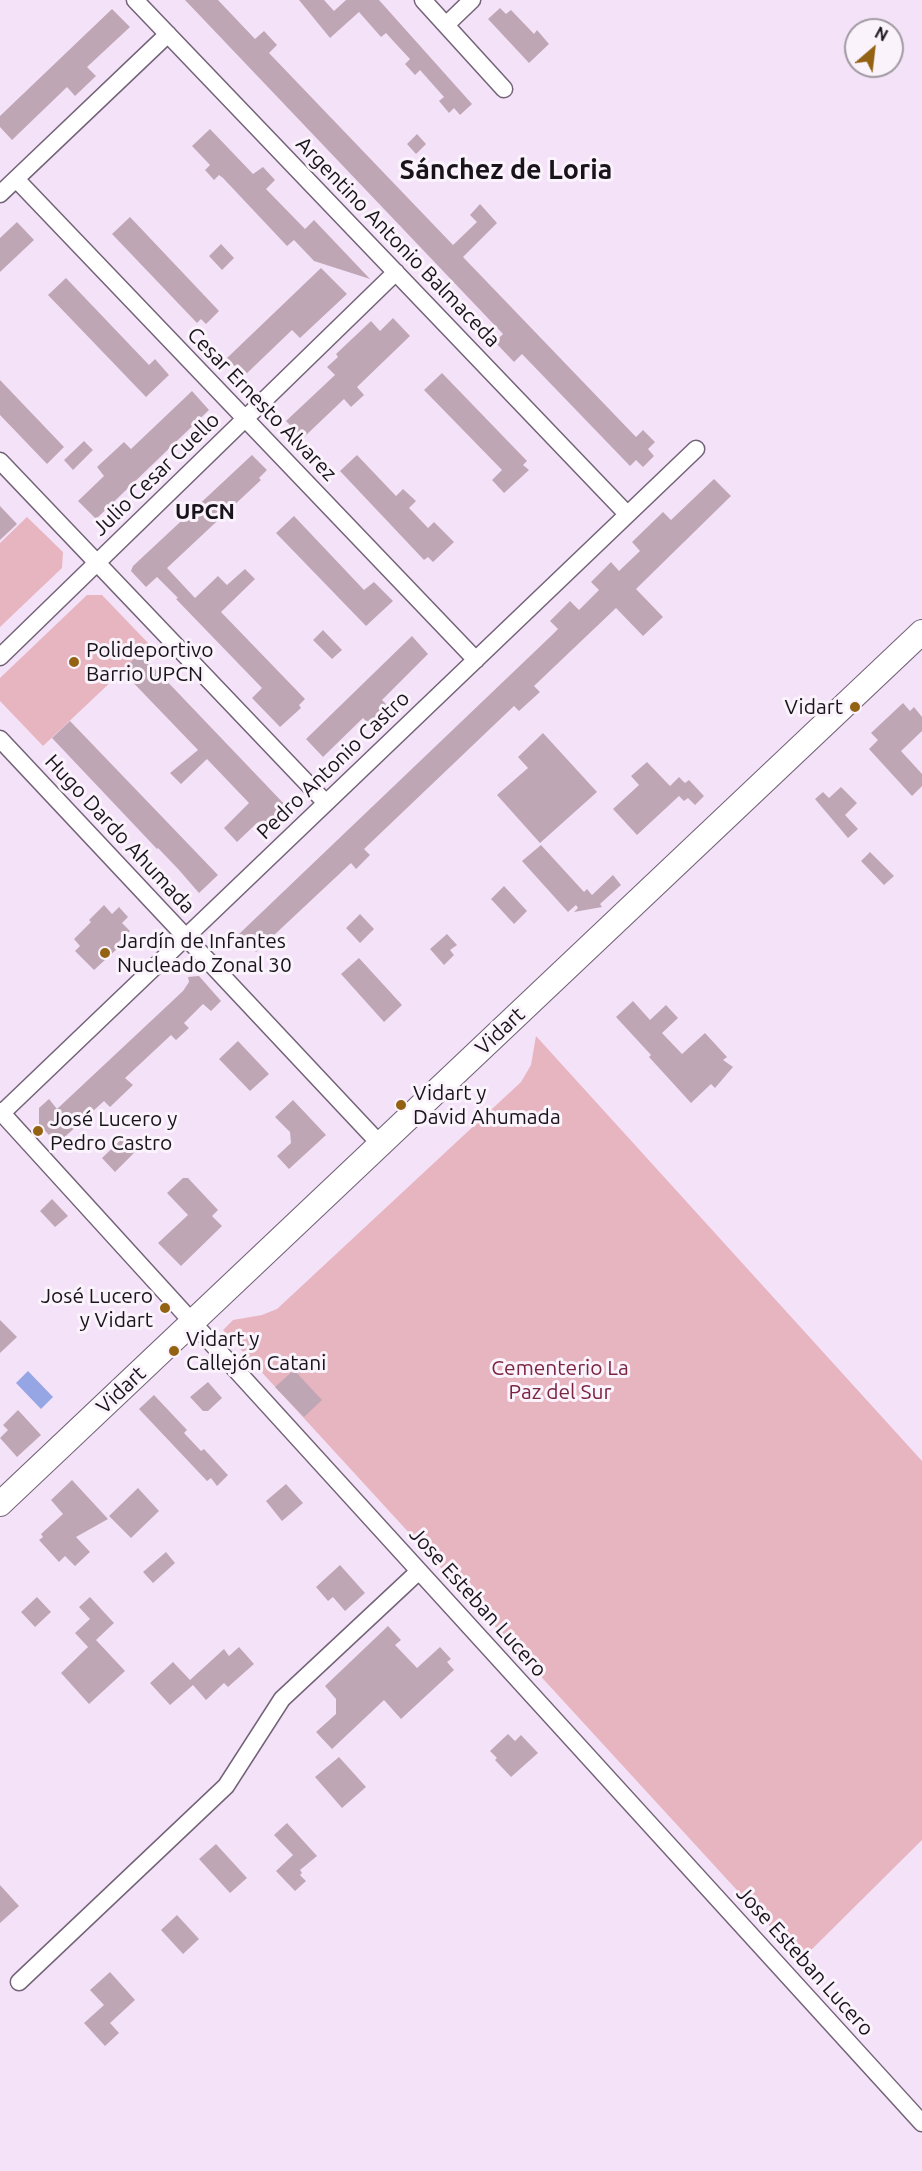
<!DOCTYPE html>
<html>
<head>
<meta charset="utf-8">
<style>
  body { margin:0 }
  #map { position:relative; width:922px; height:2171px; overflow:hidden; background:#f4e2f9; font-family:Ubuntu,sans-serif }
  canvas { display:block }
  .north { position:absolute; left:844px; top:18px; width:60px; height:60px; box-sizing:border-box; background:#fbf3fc; border:2px solid #a199a2; border-radius:50%; rotate:28deg; font-size:16px; font-weight:700; line-height:24px; text-align:center; color:#19131b }
  .north::after { content:''; display:block; margin:auto; width:21px; height:27px; background:#936213; clip-path:polygon(50% 0,100% 100%,50% 72%,0 100%) }
</style>
</head>
<body>
<div id="map">
<canvas width="922" height="2171"></canvas>
<div class="north">N</div>
</div>
<script>
const context = document.querySelector('canvas').getContext('2d');
context.lineJoin = 'round';
function fillPath(path, color) { context.fillStyle = color; context.fill(path, 'evenodd'); }
const toPath = rows => new Path2D(rows.map(r => 'M' + r).join(''));
function strokePath(path, color, width, dash) { context.strokeStyle = color; context.lineWidth = width; context.lineCap = dash ? 'butt' : 'round'; context.setLineDash(dash || []); context.stroke(path); }
function label(font, color, halo, rows, align = 'center') {
  context.font = font + ' Ubuntu,sans-serif'; context.lineWidth = 6; context.setLineDash([]); context.textBaseline = 'middle'; context.strokeStyle = halo; context.fillStyle = color; for (const [text, x, y, turn = 0] of rows) {
    context.save(); context.translate(x, y); context.rotate((+turn || 0) * Math.PI / 180); context.textAlign = isNaN(turn) ? turn : align; if (halo) context.strokeText(text, 0, 0); context.fillText(text, 0, 0); context.restore();
  }
}
const green = toPath([
  [27,517,63,552,62,568,0,627,0,543],
  [87,595,102,595,150,645,43,746,0,701,0,678],
  [536,1036,922,1461,922,1840,801,1960,223,1330,233,1320,262,1315,277,1309,521,1082,531,1065]
]);
const water = toPath([
  [28,1371,53,1397,41,1409,16,1383]
]);
const building = toPath([
  [185,0,218,0,255,39,264,31,277,45,269,53,453,245,477,222,470,215,480,204,497,223,463,257,636,437,643,430,655,442,648,449,654,456,643,467,636,460,630,466,522,354,514,362,495,342,503,334],
  [299,0,324,0,334,11,346,0,379,0,472,104,460,115,454,108,449,113,439,101,444,97,420,70,415,75,405,64,410,59,396,44,386,33,381,37,359,12,330,38],
  [500,8,506,14,511,10,534,34,537,30,549,44,529,63,488,19],
  [112,9,130,27,87,67,96,76,75,96,67,87,12,140,0,127,0,116],
  [210,129,253,174,263,167,275,180,266,189,305,229,314,220,370,279,314,261,294,240,287,246,223,178,219,175,214,180,205,170,210,165,192,146],
  [417,134,426,144,416,154,407,144],
  [130,217,219,311,206,324,201,319,197,323,112,234],
  [17,222,34,240,0,272,0,238],
  [221,244,234,258,222,270,209,256],
  [321,268,347,294,300,338,292,330,244,376,227,358],
  [66,278,149,365,155,359,169,375,146,397,48,295],
  [393,318,410,336,357,387,364,395,351,407,344,399,303,438,286,421,335,375,327,367,338,357,336,354,371,321,380,331],
  [442,373,527,461,523,465,529,470,504,493,492,480,502,470,424,390],
  [0,380,64,447,47,464,0,415],
  [192,391,209,410,96,519,78,501,104,476,97,467,124,442,131,449],
  [84,441,93,450,73,470,64,460],
  [252,455,267,470,259,478,261,480,167,568,195,598,218,576,227,585,245,569,255,579,221,612,305,699,299,705,301,708,280,727,252,698,262,688,176,599,178,598,157,577,146,587,131,571,133,566],
  [357,455,396,496,403,489,416,501,409,508,428,528,434,522,454,542,433,562,428,557,424,560,340,471],
  [714,479,731,496,636,589,663,617,643,636,616,608,534,686,540,692,519,711,514,706,364,849,370,855,356,869,351,863,256,952,239,934,551,636,558,629,550,621,570,601,579,610,599,590,591,582,611,562,619,571,640,551,632,542,663,512,671,520],
  [0,506,17,524,0,540],
  [294,516,364,590,374,582,393,601,366,626,276,533],
  [323,630,342,650,332,659,313,640],
  [412,636,428,654,382,700,389,707,383,713,385,715,372,727,363,718,323,757,306,739],
  [140,653,288,808,265,830,258,822,237,842,224,828,249,803,207,759,181,784,170,773,198,750,122,671],
  [903,703,910,711,914,707,922,717,922,731,901,751,922,774,922,786,912,796,869,749,878,740,871,733],
  [70,721,218,875,199,893,179,870,158,848,157,849,52,738],
  [543,733,597,792,540,843,497,795,528,768,518,757],
  [647,762,670,786,679,777,685,783,689,780,704,796,695,805,688,798,684,801,679,796,637,835,613,809,639,785,631,776],
  [841,787,857,803,845,815,858,829,848,838,815,799,823,792,829,798],
  [541,845,584,892,587,889,592,895,613,875,621,885,600,904,602,907,574,912,578,908,576,905,568,912,522,861],
  [870,852,894,876,884,885,861,861],
  [504,886,527,911,514,924,491,899],
  [104,905,112,914,119,907,128,917,122,923,130,931,115,945,118,948,94,970,75,951,80,946,74,939,91,922,89,920],
  [360,914,374,929,360,943,346,928],
  [447,934,457,945,450,950,454,955,444,965,430,949],
  [359,958,402,1005,384,1022,341,974],
  [199,976,221,1001,211,1011,203,1004,184,1023,189,1028,176,1040,171,1035,125,1078,133,1085,110,1107,104,1101,57,1144,39,1124,39,1108,49,1099,57,1109,183,991,189,982,188,977],
  [633,1001,650,1020,666,1005,678,1018,662,1033,682,1054,705,1033,727,1057,723,1060,733,1067,715,1088,711,1084,691,1103,649,1057,651,1055,616,1017],
  [238,1041,269,1074,250,1091,219,1059],
  [293,1100,326,1135,289,1169,277,1156,291,1143,290,1132,275,1117],
  [125,1136,138,1149,115,1172,102,1158],
  [183,1178,188,1178,218,1210,212,1216,222,1226,181,1266,158,1243,188,1215,167,1193],
  [52,1199,68,1216,55,1227,40,1211],
  [0,1320,17,1337,0,1353],
  [294,1370,322,1400,304,1417,275,1387],
  [208,1382,222,1398,208,1411,203,1411,190,1397],
  [154,1395,187,1430,184,1433,201,1451,204,1449,226,1473,228,1475,217,1486,211,1478,207,1481,139,1409],
  [18,1410,41,1435,17,1457,0,1438,8,1430,3,1425],
  [72,1480,108,1519,76,1537,90,1552,75,1566,65,1556,59,1562,39,1540,43,1537,41,1534,63,1514,51,1500],
  [286,1484,303,1503,282,1521,266,1501],
  [138,1488,159,1511,131,1538,109,1516],
  [166,1552,175,1563,153,1583,143,1572],
  [340,1565,365,1593,345,1611,333,1597,328,1601,316,1587],
  [37,1597,51,1612,35,1627,21,1612],
  [90,1597,114,1623,96,1640,125,1671,89,1704,61,1673,88,1647,75,1633,90,1619,79,1607],
  [388,1626,401,1640,395,1645,417,1668,440,1647,451,1659,447,1662,454,1670,401,1719,384,1700,332,1749,316,1732,336,1714,336,1699,325,1686],
  [239,1647,254,1664,228,1687,224,1683,206,1700,193,1685,170,1705,150,1683,173,1662,190,1680,224,1649,229,1656],
  [508,1734,515,1741,521,1735,538,1753,511,1777,495,1760,497,1758,490,1751],
  [339,1757,366,1787,342,1808,315,1777],
  [287,1823,317,1856,300,1870,302,1873,300,1875,306,1881,295,1891,276,1871,293,1855,274,1835],
  [216,1844,247,1878,230,1893,199,1859],
  [0,1885,19,1906,0,1923],
  [177,1915,199,1939,183,1954,161,1930],
  [110,1972,135,2000,110,2023,119,2033,105,2046,84,2023,104,2005,90,1990]
]);
const street = toPath([
  [135,0,627,514],
  [423,0,504,89],
  [446,25,472,0],
  [16,179,476,660],
  [0,194,168,34],
  [0,461,326,803],
  [0,657,396,272],
  [0,739,380,1144],
  [0,1111,922,2123],
  [2,1113,696,449],
  [19,1982,226,1786,282,1699,419,1571]
]);
const secondary = toPath([
  [0,1504,922,632]
]);
const markers = [
  [74,662,6,"#936213"],
  [855,707,6,"#936213"],
  [105,953,6,"#936213"],
  [401,1105,6,"#936213"],
  [38,1131,6,"#936213"],
  [165,1308,6,"#936213"],
  [174,1351,6,"#936213"]
];
const streetNames = [
  ["Argentino Antonio Balmaceda",398,242,46],
  ["Cesar Ernesto Alvarez",262,404,46],
  ["Julio Cesar Cuello",156,474,-44],
  ["Pedro Antonio Castro",333,765,-44],
  ["Hugo Dardo Ahumada",120,834,47],
  ["Vidart",500,1031,-43],
  ["Vidart",121,1390,-43],
  ["Jose Esteban Lucero",478,1602,48],
  ["Jose Esteban Lucero",805,1961,48]
];
const poiNames = [
  ["Polideportivo",86,650],
  ["Barrio UPCN",86,674],
  ["Vidart",843,707,"right"],
  ["Jardín de Infantes",117,941],
  ["Nucleado Zonal 30",117,965],
  ["Vidart y",413,1093],
  ["David Ahumada",413,1117],
  ["José Lucero y",50,1119],
  ["Pedro Castro",50,1143],
  ["José Lucero",153,1296,"right"],
  ["y Vidart",153,1320,"right"],
  ["Vidart y",186,1339],
  ["Callejón Catani",186,1363]
];
const parkNames = [
  ["Cementerio La",560,1368],
  ["Paz del Sur",560,1392]
];
const neighbourhoodNames = [
  ["UPCN",205,512]
];
const districtNames = [
  ["Sánchez de Loria",506,170]
];
fillPath(green, '#e7b5bf');
fillPath(water, '#96a5e3');
fillPath(building, '#bfa6b5');
strokePath(street, '#736377', 19);
strokePath(secondary, '#736377', 26);
strokePath(street, '#fff', 16);
strokePath(secondary, '#fff', 24);
for (const [x, y, r, color] of markers) { const dot = new Path2D(); dot.arc(x, y, r, 0, 2 * Math.PI); context.fillStyle = color; context.fill(dot); strokePath(dot, '#fbf3fc', 2); }
label('21px', '#19131b', '#fbf3fc', streetNames);
label('21px', '#19131b', '#fbf3fc', poiNames, 'left');
label('21px', '#7b2440', '#fbf3fc', parkNames);
label('bold 22px', '#19131b', '#fbf3fc', neighbourhoodNames);
label('bold 27px', '#19131b', '#fbf3fc', districtNames);
</script>
</body>
</html>
